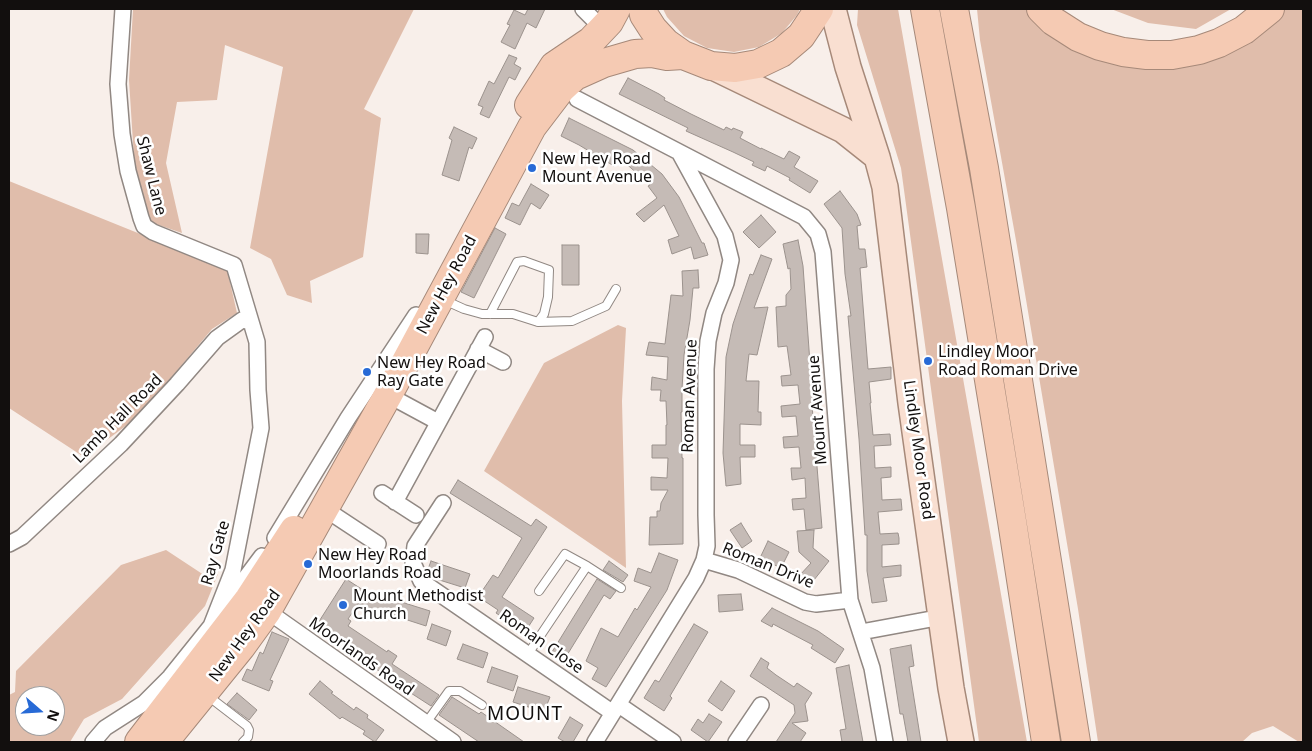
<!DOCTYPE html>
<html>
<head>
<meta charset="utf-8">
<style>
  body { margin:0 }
  #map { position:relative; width:1312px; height:751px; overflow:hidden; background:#f8efea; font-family:"Noto Sans",sans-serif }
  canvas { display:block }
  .frame { position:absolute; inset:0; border:10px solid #120f0e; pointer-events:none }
  .north { position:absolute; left:15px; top:686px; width:50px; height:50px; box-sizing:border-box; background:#fff; border:1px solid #a09f9f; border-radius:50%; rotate:109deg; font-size:14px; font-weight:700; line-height:20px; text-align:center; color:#120f0e }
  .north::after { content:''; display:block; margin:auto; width:18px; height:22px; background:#276ad6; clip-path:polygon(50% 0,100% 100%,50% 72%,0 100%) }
</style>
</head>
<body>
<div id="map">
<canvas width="1312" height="751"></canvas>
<div class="frame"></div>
<div class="north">N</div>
</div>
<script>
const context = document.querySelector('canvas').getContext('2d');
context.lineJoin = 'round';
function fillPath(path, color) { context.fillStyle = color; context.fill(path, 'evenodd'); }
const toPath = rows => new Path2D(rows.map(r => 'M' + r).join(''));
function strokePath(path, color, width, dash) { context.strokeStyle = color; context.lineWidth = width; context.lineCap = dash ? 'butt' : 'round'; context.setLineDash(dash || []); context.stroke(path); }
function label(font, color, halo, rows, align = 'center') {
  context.font = font + ' "Noto Sans",sans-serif'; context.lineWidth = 5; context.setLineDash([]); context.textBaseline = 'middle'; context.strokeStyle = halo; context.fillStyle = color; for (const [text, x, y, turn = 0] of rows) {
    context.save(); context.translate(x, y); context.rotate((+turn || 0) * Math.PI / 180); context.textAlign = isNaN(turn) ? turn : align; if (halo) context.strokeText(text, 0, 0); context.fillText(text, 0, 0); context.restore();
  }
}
const green = toPath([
  [133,9,414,9,364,109,381,118,363,257,310,281,312,303,287,295,271,259,250,248,283,67,225,45,217,100,177,102,166,163,182,233,147,221,135,174,129,80],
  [663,9,800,9,797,15,782,33,759,47,734,52,707,48,684,36,667,17],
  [858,9,898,9,1027,742,979,742,901,168,857,25],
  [977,9,1032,9,1153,61,1280,9,1303,9,1303,742,1299,742,1273,726,1252,733,1242,742,1208,742,1206,741,1201,742,1098,742,1078,609,1017,246,980,40],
  [1111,9,1231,9,1196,29,1148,23],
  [9,181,227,269,237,313,212,329,139,416,84,457,9,408],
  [618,325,626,328,622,401,626,568,484,471,544,363],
  [166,550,207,577,218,574,205,606,122,699,84,719,70,742,9,742,9,695,15,692,16,671,121,565],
  [25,696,55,696,55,726,25,726]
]);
const building = toPath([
  [528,9,545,9,536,28,527,23,515,49,501,42,510,25,507,24,514,10,525,15,528,9],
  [509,55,517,58,514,64,521,68,515,80,509,77,489,118,480,114,483,107,478,105,489,81,494,84,509,55],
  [628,78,659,94,665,98,664,100,691,114,724,130,726,127,732,130,733,128,743,132,740,138,761,149,761,148,784,159,789,151,800,157,794,167,818,181,810,193,789,180,790,178,767,166,765,171,752,165,754,162,733,152,686,131,688,128,619,94,628,78],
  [569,118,633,150,662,174,679,197,702,243,704,243,708,255,694,259,691,247,672,254,668,240,679,236,664,205,644,222,636,214,657,198,648,186,650,185,622,160,620,164,616,162,614,166,579,145,561,136,569,118],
  [454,127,477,138,472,149,469,147,459,181,442,175,452,140,449,138,454,127],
  [531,184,549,195,540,209,531,203,520,225,505,218,512,203,519,206,531,184],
  [840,191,857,214,861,225,857,226,859,249,865,249,867,267,860,268,868,369,891,367,891,379,869,382,871,403,870,403,873,435,890,434,891,445,874,446,875,468,891,467,891,477,881,478,882,500,901,499,902,510,878,512,880,534,898,533,899,538,899,544,882,545,882,567,901,565,901,576,883,578,887,601,872,603,867,571,867,535,865,535,859,439,848,316,851,316,845,274,842,228,824,204,840,191],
  [761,215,776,232,759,248,743,232,761,215],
  [495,228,506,234,474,298,461,292,495,228],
  [416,234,429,234,428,254,416,253,416,234],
  [798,240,803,266,813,405,812,405,822,528,806,530,804,509,793,510,792,499,806,498,805,478,792,480,791,468,801,468,799,447,784,448,783,437,798,436,796,416,782,417,781,406,800,404,798,385,782,386,781,376,791,375,787,346,778,347,776,307,786,306,786,295,791,289,790,268,788,269,783,244,798,240],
  [562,245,579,245,579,285,562,285,562,245],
  [761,255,772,259,754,308,768,307,757,355,749,354,746,381,759,381,758,412,761,412,761,425,740,424,740,445,755,445,755,457,740,457,741,484,726,486,723,453,726,357,733,324,750,274,753,275,761,255],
  [698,270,699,288,693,288,690,320,684,355,682,389,682,412,681,412,682,458,683,458,683,544,649,545,650,517,657,517,657,511,660,511,661,503,668,490,651,490,651,477,667,478,668,458,652,458,652,445,666,445,666,425,667,425,666,401,660,401,661,390,651,390,652,377,667,380,668,357,646,355,649,342,665,344,671,295,683,296,682,271,698,270],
  [458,480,531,526,536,519,547,527,502,597,534,618,525,632,496,613,498,610,480,598,480,594,493,575,498,578,522,538,450,493,458,480],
  [741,523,752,541,742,548,730,530,741,523],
  [814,530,813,548,829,561,810,585,799,576,811,563,799,552,797,531,814,530],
  [768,541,789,552,781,568,760,558,768,541],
  [659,553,678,560,667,590,606,687,592,679,598,668,586,661,601,628,618,637,635,608,637,610,651,587,634,581,638,568,651,573,659,553],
  [431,561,470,574,465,588,433,578,428,575,427,572,431,561],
  [609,561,628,575,623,582,603,570,609,561],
  [346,579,377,599,379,595,430,611,426,626,358,604,348,619,351,621,348,626,387,652,388,650,397,656,392,664,439,695,431,706,386,677,387,676,376,669,377,668,344,647,347,642,318,623,346,579],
  [597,579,616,591,610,599,604,595,564,660,552,652,597,579],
  [741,594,743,610,719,612,718,595,741,594],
  [772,608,818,631,844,649,835,663,811,648,813,645,773,624,772,627,761,621,772,608],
  [432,624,451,631,446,646,427,639,432,624],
  [694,624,708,632,670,696,672,698,664,711,644,698,655,680,659,682,694,624],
  [272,632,289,639,270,680,273,681,269,691,242,680,247,669,252,671,260,652,263,654,272,632],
  [463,644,488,653,483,668,457,659,463,644],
  [911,645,914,666,909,667,921,742,908,742,903,714,900,714,890,649,911,645],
  [761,658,769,663,767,668,776,675,794,687,797,683,812,693,805,704,808,721,792,723,806,733,800,742,776,742,795,713,794,705,750,676,761,658],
  [849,665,863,742,842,742,840,730,846,729,836,668,849,665],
  [492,667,518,676,513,691,487,682,492,667],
  [320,681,333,692,331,693,354,710,356,707,368,715,367,718,384,730,375,742,363,734,365,731,342,717,340,719,309,694,320,681],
  [721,681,735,691,722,711,708,701,721,681],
  [518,687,550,697,544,712,513,702,518,687],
  [237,693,257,710,249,720,227,704,237,693],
  [452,697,479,714,481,712,524,742,479,742,439,715,452,697],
  [709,714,722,722,708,742,691,730,698,719,703,723,709,714],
  [570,717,583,725,573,742,565,742,558,738,570,717]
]);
const lane = toPath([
  [444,300,464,309,482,314,513,314,538,322,544,314,548,297,549,270,524,261,517,262,490,314],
  [538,322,572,321,606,306,616,289],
  [587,566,621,588],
  [528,654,587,566,565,554,539,591],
  [208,696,247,726,249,730,248,737,243,742],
  [426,723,449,691,460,691,482,705]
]);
const street = toPath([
  [583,9,602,28],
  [577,99,679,152,725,236,731,260,726,283,714,313,708,341,706,369,706,515,707,546,704,560,696,578,595,742],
  [679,152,804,217,818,234,823,252,850,600,872,668,885,742],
  [478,349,503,362],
  [388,395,438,422],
  [382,493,416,515],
  [395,502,485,337],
  [443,503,415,546,413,563,421,581,613,713],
  [325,509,378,544],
  [275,538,348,418,416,315],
  [9,544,22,537,121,444,177,384,217,338,242,320,251,322],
  [704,560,738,570,805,602,816,604,850,600],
  [223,608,262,556],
  [263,608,453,742],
  [861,632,942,617],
  [619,705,673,742],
  [93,742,105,728,144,703,170,677,211,626,233,570,261,428,258,390,257,342,234,265,153,232,144,226,141,218,128,171,122,134,118,84,123,9],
  [736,742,761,705]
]);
const primary = toPath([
  [833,9,848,67,877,157,885,187,911,403,951,688,961,742],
  [711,66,843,130,877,157]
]);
const highway = toPath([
  [643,9,644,15,653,29,666,43,683,55,711,66,735,68,758,64,781,53,801,36,819,9],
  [925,9,961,208,1012,521,1046,742],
  [954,9,984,168,1076,742],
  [1041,9,1053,21,1078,37,1100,46,1123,52,1147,55,1172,55,1199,50,1219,43,1244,30,1270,9],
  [529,105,554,66,591,41,609,22,616,9],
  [139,742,249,599,294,530],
  [164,742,241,647,267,611,388,395,532,127,561,89,575,76,604,63,635,54,652,53,667,56,683,55]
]);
const markers = [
  [532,168,5,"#276ad6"],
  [928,361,5,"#276ad6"],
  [367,372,5,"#276ad6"],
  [308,564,5,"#276ad6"],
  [343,605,5,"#276ad6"]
];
const poiNames = [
  ["New Hey Road",542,159],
  ["Mount Avenue",542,177],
  ["Lindley Moor",938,352],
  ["Road Roman Drive",938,370],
  ["New Hey Road",377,363],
  ["Ray Gate",377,381],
  ["New Hey Road",318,555],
  ["Moorlands Road",318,573],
  ["Mount Methodist",353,596],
  ["Church",353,614]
];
const streetNames = [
  ["Shaw Lane",151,176,76],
  ["New Hey Road",447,285,-62],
  ["Roman Avenue",690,396,-88],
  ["Mount Avenue",818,410,-94],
  ["Lamb Hall Road",118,419,-45],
  ["Lindley Moor Road",918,450,82],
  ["Ray Gate",216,553,-74],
  ["Roman Drive",768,566,22],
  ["New Hey Road",245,636,-54],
  ["Roman Close",541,642,35],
  ["Moorlands Road",361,657,35]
];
const quarterNames = [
  ["MOUNT",525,715]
];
fillPath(green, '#e0bdab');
fillPath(building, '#c5bbb6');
strokePath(building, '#9b928d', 1);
strokePath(lane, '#918883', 10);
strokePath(street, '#918883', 18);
strokePath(primary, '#a68979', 28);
strokePath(highway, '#a68979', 30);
strokePath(lane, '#fff', 8);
strokePath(street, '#fff', 15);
strokePath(primary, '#f9dfd1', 25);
strokePath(highway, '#f5cab3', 28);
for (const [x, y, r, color] of markers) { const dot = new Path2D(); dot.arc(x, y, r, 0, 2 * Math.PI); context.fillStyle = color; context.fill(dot); strokePath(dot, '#fff', 2); }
label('16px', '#120f0e', '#fff', poiNames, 'left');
label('16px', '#120f0e', '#fff', streetNames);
context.letterSpacing = '1px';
label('19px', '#120f0e', '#fff', quarterNames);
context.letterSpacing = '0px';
</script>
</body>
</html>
